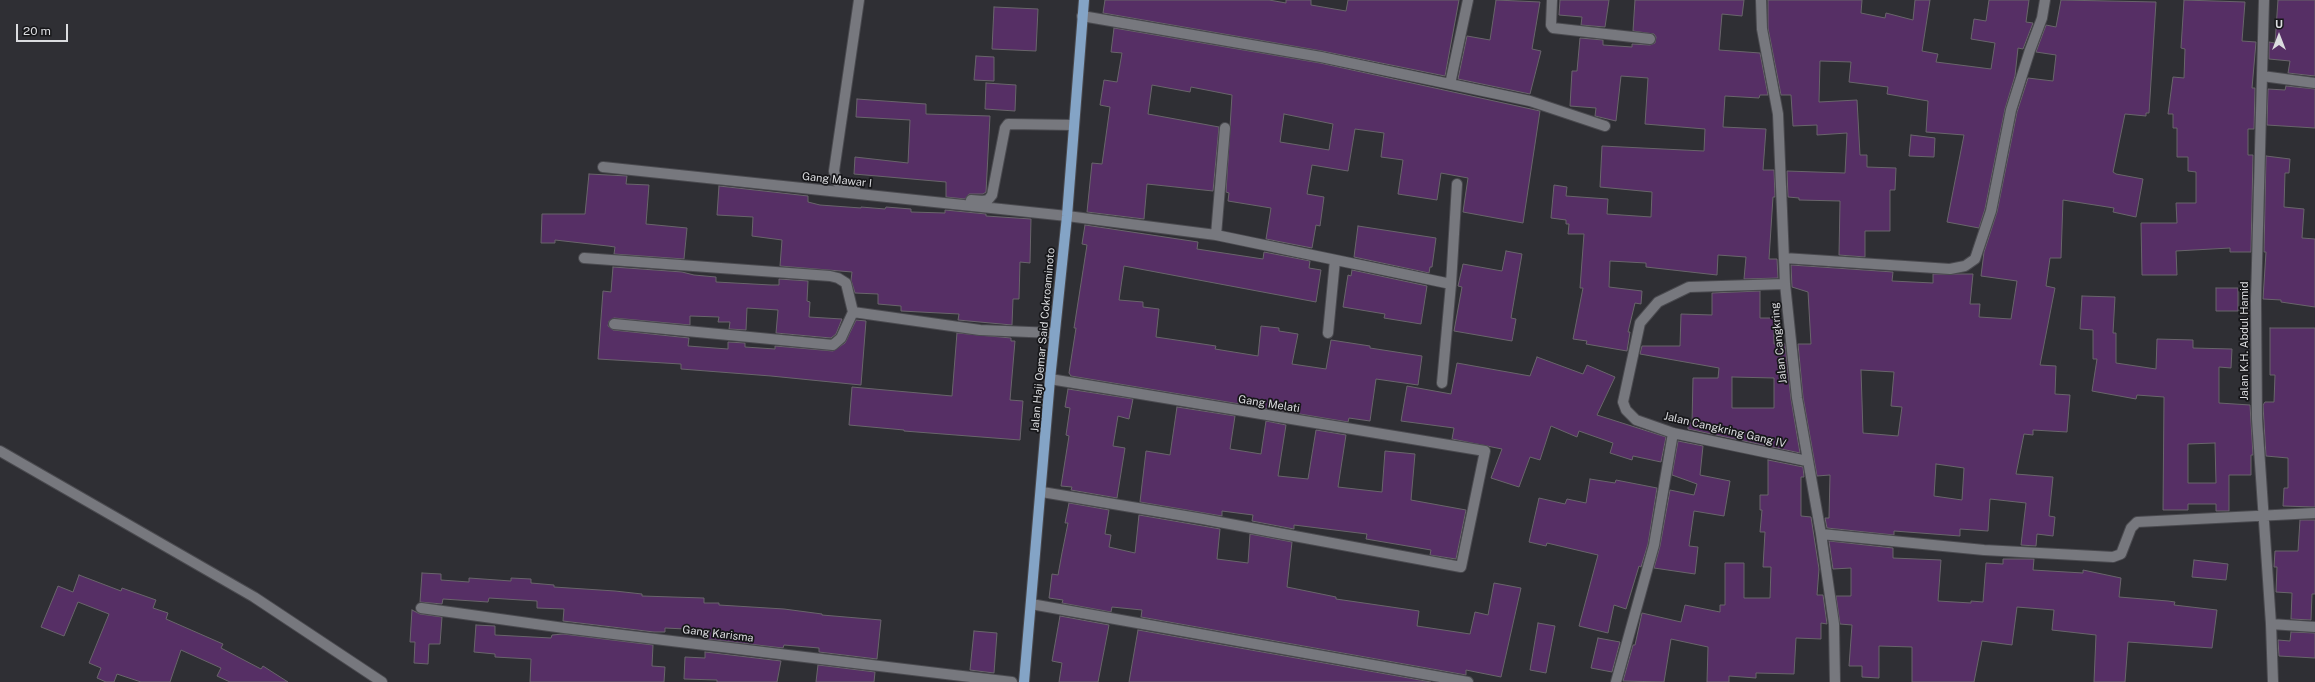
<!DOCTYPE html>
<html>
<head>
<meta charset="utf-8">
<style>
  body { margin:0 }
  #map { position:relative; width:2315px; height:682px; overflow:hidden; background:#2f2f34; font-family:"Public Sans",sans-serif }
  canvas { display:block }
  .north { position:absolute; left:2259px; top:16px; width:40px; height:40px; -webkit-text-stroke:3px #17171a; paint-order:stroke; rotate:0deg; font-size:11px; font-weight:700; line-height:16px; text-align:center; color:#dbdcdf }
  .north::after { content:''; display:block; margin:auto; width:14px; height:18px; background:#dbdcdf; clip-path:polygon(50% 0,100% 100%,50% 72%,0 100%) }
  .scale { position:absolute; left:16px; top:24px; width:52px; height:18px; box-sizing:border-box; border:2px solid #dbdcdf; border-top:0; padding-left:5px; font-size:12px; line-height:14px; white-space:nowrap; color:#dbdcdf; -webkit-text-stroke:3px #17171a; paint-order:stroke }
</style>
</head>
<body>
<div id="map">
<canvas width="2315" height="682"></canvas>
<div class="north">U</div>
<div class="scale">20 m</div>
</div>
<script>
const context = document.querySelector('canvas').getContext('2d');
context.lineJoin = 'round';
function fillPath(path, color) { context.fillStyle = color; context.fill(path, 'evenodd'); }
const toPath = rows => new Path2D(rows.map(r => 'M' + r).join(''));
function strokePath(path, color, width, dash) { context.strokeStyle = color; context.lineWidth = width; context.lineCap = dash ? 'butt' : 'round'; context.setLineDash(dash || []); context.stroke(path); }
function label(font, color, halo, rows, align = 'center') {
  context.font = font + ' "Public Sans",sans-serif'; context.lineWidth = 3.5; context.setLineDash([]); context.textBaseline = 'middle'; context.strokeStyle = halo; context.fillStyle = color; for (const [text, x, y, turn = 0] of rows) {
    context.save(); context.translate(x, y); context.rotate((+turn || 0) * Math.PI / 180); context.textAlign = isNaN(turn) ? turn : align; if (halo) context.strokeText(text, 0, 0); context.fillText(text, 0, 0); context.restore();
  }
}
const building = toPath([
  [1105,0,1269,0,1286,3,1286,0,1311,0,1311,5,1346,11,1348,0,1459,0,1445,76,1322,51,1103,13,1105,0],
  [1496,0,1540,2,1532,49,1541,51,1530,94,1458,79,1467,36,1490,40,1496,0],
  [1560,0,1609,0,1605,27,1581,25,1582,17,1559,15,1560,0],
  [1635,0,1744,0,1742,16,1722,14,1719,50,1760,53,1768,95,1760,95,1759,98,1725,96,1723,127,1766,129,1763,170,1774,170,1775,197,1773,197,1769,259,1777,259,1778,278,1744,279,1746,257,1718,255,1717,275,1646,267,1646,263,1610,261,1609,287,1642,291,1641,304,1635,303,1628,332,1630,332,1627,351,1586,344,1587,341,1573,339,1583,288,1580,288,1584,234,1568,234,1569,224,1566,224,1566,220,1551,218,1554,185,1567,187,1566,196,1608,199,1607,214,1651,217,1652,192,1600,187,1602,146,1704,151,1705,129,1645,124,1648,78,1621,76,1616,121,1595,116,1596,108,1570,106,1572,71,1577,71,1580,38,1603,40,1603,45,1632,47,1632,44,1650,45,1655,43,1656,37,1654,34,1633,31,1635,0],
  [1768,0,1862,0,1861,13,1885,18,1886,13,1913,20,1915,0,1930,0,1922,51,1938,54,1936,62,1991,69,1995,43,1971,39,1974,19,1986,21,1989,0,2029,0,2026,22,2033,23,2023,49,2018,48,2015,76,2005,109,1985,209,1979,228,1947,222,1964,135,1926,132,1928,101,1887,94,1888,87,1849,82,1851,62,1820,61,1819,102,1857,100,1860,155,1867,155,1867,167,1896,168,1895,190,1890,190,1890,231,1865,231,1865,257,1839,255,1840,201,1799,200,1799,198,1788,197,1787,171,1845,173,1847,133,1817,135,1817,125,1793,126,1791,95,1781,95,1768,28,1768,0],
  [2061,0,2156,2,2149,113,2146,113,2146,116,2125,114,2113,172,2116,174,2143,179,2136,217,2113,212,2114,208,2063,200,2061,258,2050,258,2046,286,2055,288,2040,365,2056,366,2055,394,2070,395,2067,432,2033,430,2033,435,2024,434,2016,474,2053,477,2049,516,2055,517,2053,536,2037,534,2036,546,2021,545,2026,503,1990,499,1988,531,1960,529,1960,536,1894,531,1894,535,1827,528,1825,518,1829,518,1830,475,1817,476,1803,397,1798,344,1811,344,1808,292,1792,287,1791,265,1893,272,1892,281,1933,283,1933,274,1973,274,1970,304,1980,304,1979,317,2011,319,2017,281,1981,276,1984,252,1997,212,2017,112,2028,78,2053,81,2056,55,2036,52,2046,25,2056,27,2061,0],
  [1861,370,1894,372,1891,406,1902,407,1898,436,1863,433,1861,370],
  [1936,464,1964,468,1962,500,1934,496,1936,464],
  [2184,0,2245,2,2242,41,2256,42,2252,88,2255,88,2254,129,2248,129,2248,155,2253,155,2251,252,2230,252,2230,248,2176,251,2177,275,2142,275,2141,223,2177,223,2176,203,2196,203,2196,172,2188,171,2188,157,2177,157,2177,128,2173,128,2173,114,2168,114,2173,77,2184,78,2185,49,2181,48,2184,0],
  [2278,0,2315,0,2315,76,2288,73,2290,61,2269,59,2269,42,2275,43,2278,0],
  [994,7,1038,9,1036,51,992,49,994,7],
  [1114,28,1320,63,1540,111,1523,223,1463,212,1468,178,1441,173,1437,200,1398,194,1403,160,1381,157,1384,133,1355,129,1348,171,1312,165,1307,194,1324,197,1320,226,1316,225,1312,248,1266,239,1271,208,1228,201,1229,193,1226,192,1232,95,1191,87,1190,92,1152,85,1148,114,1219,127,1213,191,1147,184,1144,219,1087,212,1092,163,1102,164,1110,107,1100,105,1104,80,1117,82,1122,53,1111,52,1114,28],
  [1284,114,1333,124,1329,150,1280,142,1284,114],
  [976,56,994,57,994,81,974,80,976,56],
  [986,83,1016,85,1015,111,985,109,986,83],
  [2286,86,2315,89,2315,128,2267,125,2268,89,2285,90,2286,86],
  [857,99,926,104,926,114,990,116,986,192,983,194,969,194,965,199,946,197,946,182,854,174,855,157,908,163,910,120,856,117,857,99],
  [1911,135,1935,138,1934,157,1909,156,1911,135],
  [2266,156,2290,159,2289,173,2285,173,2284,207,2304,209,2302,238,2315,239,2315,307,2281,302,2281,300,2263,299,2266,252,2264,252,2266,156],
  [589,174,627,176,626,184,649,185,646,224,687,228,684,259,614,254,615,247,608,246,555,240,555,243,541,243,542,214,585,214,589,174],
  [719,186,808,196,808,202,820,205,861,208,861,207,885,209,886,207,911,209,911,212,945,213,945,210,986,214,986,216,1031,219,1030,263,1020,262,1019,299,1013,299,1012,325,958,320,959,314,901,311,901,306,878,304,878,294,855,293,851,280,852,272,780,266,782,240,752,236,753,217,717,215,719,186],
  [1085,225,1198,242,1197,249,1263,259,1264,252,1310,261,1309,268,1321,270,1316,302,1124,266,1119,300,1143,302,1143,307,1159,309,1156,337,1216,346,1215,349,1258,356,1261,326,1279,328,1279,331,1298,334,1292,364,1326,369,1331,340,1370,346,1370,348,1422,356,1418,385,1376,379,1370,421,1349,418,1348,422,1071,376,1069,373,1076,328,1074,328,1087,245,1082,244,1085,225],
  [1358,226,1436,238,1432,267,1430,267,1429,273,1354,257,1358,226],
  [1506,251,1522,254,1511,318,1516,319,1512,341,1454,331,1462,287,1458,286,1463,264,1502,271,1506,251],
  [613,267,682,272,694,275,716,277,716,282,771,285,779,285,779,279,808,281,807,301,810,302,809,317,842,319,836,334,831,338,776,333,778,310,747,308,746,330,729,329,730,322,718,322,719,317,690,316,690,325,614,318,609,321,608,326,613,330,689,338,688,346,728,349,728,342,745,343,745,347,775,349,775,346,833,351,845,343,856,320,866,321,861,385,771,376,681,369,681,364,598,359,603,291,611,292,613,267],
  [1352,270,1427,286,1421,324,1384,318,1385,314,1343,307,1348,275,1351,276,1352,270],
  [2216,288,2238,288,2238,311,2216,311,2216,288],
  [1760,291,1760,318,1774,318,1774,344,1785,344,1791,399,1800,453,1688,429,1688,423,1692,423,1693,378,1718,378,1719,368,1640,354,1642,346,1680,346,1681,314,1712,315,1712,293,1760,291],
  [1732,377,1774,378,1774,408,1732,408,1732,377],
  [2082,296,2115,297,2113,333,2116,333,2116,363,2156,369,2157,339,2193,340,2193,348,2232,349,2231,368,2219,367,2219,403,2250,405,2253,455,2251,455,2251,475,2229,475,2229,511,2216,511,2216,504,2188,504,2188,510,2163,510,2164,397,2137,395,2136,399,2092,391,2097,359,2093,359,2093,330,2080,329,2082,296],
  [2215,443,2216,483,2188,483,2188,444,2215,443],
  [2270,328,2315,328,2315,507,2283,506,2284,488,2288,488,2288,458,2266,456,2263,405,2265,402,2274,402,2275,375,2270,375,2270,328],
  [957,333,1011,338,1011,341,1015,341,1010,400,1023,401,1020,440,904,431,904,430,849,425,852,387,952,396,957,333],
  [1537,357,1583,374,1587,365,1615,377,1597,415,1666,437,1661,462,1633,456,1632,460,1610,453,1613,443,1579,431,1577,437,1551,426,1540,460,1530,457,1519,487,1491,478,1502,449,1452,439,1454,428,1401,421,1407,386,1451,394,1457,363,1530,376,1537,357],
  [1068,389,1133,399,1129,419,1118,416,1113,446,1125,448,1117,498,1071,490,1072,487,1061,486,1069,436,1066,435,1070,408,1065,407,1068,389],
  [1177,407,1235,416,1230,449,1261,454,1266,421,1286,425,1278,476,1308,479,1316,430,1346,435,1338,487,1382,492,1385,451,1415,454,1411,500,1466,510,1456,559,1430,555,1431,550,1366,539,1367,534,1294,525,1294,529,1252,521,1253,515,1222,511,1222,516,1140,502,1146,451,1170,455,1177,407],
  [1678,441,1703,446,1700,475,1730,481,1724,516,1694,511,1689,546,1698,547,1695,574,1654,568,1660,546,1670,490,1694,495,1697,484,1672,475,1678,441],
  [1768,460,1803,467,1804,477,1801,477,1801,516,1811,517,1819,569,1817,595,1823,595,1827,624,1821,623,1821,639,1796,638,1794,674,1756,673,1756,678,1729,676,1729,682,1707,682,1708,647,1671,639,1664,682,1623,681,1633,645,1635,645,1642,613,1681,622,1685,605,1720,612,1720,605,1725,605,1725,563,1744,563,1744,598,1770,598,1771,567,1763,567,1765,532,1760,532,1762,510,1760,510,1760,495,1768,495,1768,460],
  [1590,479,1615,483,1616,480,1657,488,1648,544,1641,567,1639,566,1626,609,1614,605,1608,633,1579,626,1598,555,1547,543,1546,546,1529,542,1539,498,1565,504,1567,499,1586,503,1590,479],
  [1069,503,1109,510,1105,534,1111,535,1109,547,1135,553,1139,515,1220,529,1217,559,1248,563,1250,534,1292,542,1287,587,1336,597,1336,599,1419,611,1417,626,1470,634,1475,612,1488,615,1494,583,1521,588,1501,677,1466,670,1466,675,1141,617,1142,610,1112,607,1111,612,1062,603,1063,600,1049,598,1052,574,1058,575,1062,553,1068,523,1065,523,1069,503],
  [2300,520,2315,520,2315,594,2312,594,2311,620,2291,619,2292,593,2276,592,2277,567,2274,567,2275,551,2298,551,2300,520],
  [1829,541,1893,548,1893,558,1941,560,1938,601,1971,603,1971,601,1983,602,1986,563,2003,564,2003,559,2034,559,2033,570,2083,573,2083,570,2121,578,2119,597,2168,601,2175,602,2174,605,2217,610,2212,648,2128,642,2125,682,2094,682,2096,635,2052,630,2054,610,2017,607,2012,645,1982,641,1974,682,1912,682,1912,647,1879,646,1879,678,1862,677,1862,666,1849,666,1852,625,1840,624,1836,596,1851,596,1851,568,1833,569,1829,541],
  [2194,560,2228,564,2226,580,2192,577,2194,560],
  [422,573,441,574,441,580,469,582,469,578,511,581,511,578,531,579,531,583,554,585,554,587,615,591,642,594,642,596,704,598,704,603,719,603,719,605,784,609,822,614,822,615,881,620,877,659,819,652,819,648,784,645,783,648,706,639,706,630,665,628,665,632,654,632,563,621,564,609,537,608,537,601,489,598,488,602,443,599,442,604,420,602,422,573],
  [79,575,121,591,122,588,156,600,153,608,168,613,166,619,223,644,221,648,261,669,263,666,288,682,230,682,217,676,221,668,181,650,170,682,141,682,117,674,114,682,106,682,97,678,101,668,89,663,109,614,78,602,64,636,41,627,58,586,73,592,79,575],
  [412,610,420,614,442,617,440,644,429,644,428,664,414,663,415,642,410,642,412,610],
  [1060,616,1109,625,1098,682,1059,682,1062,663,1052,661,1060,616],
  [1538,623,1555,626,1546,673,1530,670,1538,623],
  [476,625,495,626,495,635,551,638,552,635,563,634,653,645,652,666,665,667,664,682,530,682,531,659,495,657,495,654,474,652,476,625],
  [1138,630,1431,682,1129,682,1138,630],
  [974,631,997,633,994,673,970,670,974,631],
  [2291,632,2315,633,2315,658,2279,656,2278,640,2290,641,2291,632],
  [1598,638,1620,642,1612,672,1591,668,1598,638],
  [705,652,781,661,777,682,717,682,717,680,684,679,685,657,705,658,705,652],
  [818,665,875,672,874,682,816,682,818,665]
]);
const minor = toPath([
  [1552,0,1551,25,1553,28,1650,39],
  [1761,0,1762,29,1778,114,1785,284,1797,398,1821,534,1834,624,1835,682],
  [2264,0,2256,301,2257,419,2271,624,2273,682],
  [1082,16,1321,57,1450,84,1530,101,1605,126],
  [2262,76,2315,83],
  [1450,84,1468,0],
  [603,167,1067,216,1216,235,1451,284,1457,184],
  [855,188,845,187,836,181,834,171,859,0],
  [971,200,983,201,988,200,992,195,1005,128,1008,124,1074,125],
  [1216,235,1225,128],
  [584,258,830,276,838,278,846,283,853,312,841,338,833,345,614,324],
  [1784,258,1950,269,1965,266,1975,259,1991,211,2011,110,2030,50,2042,18,2045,0],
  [1785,284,1689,287,1658,302,1640,323,1623,402,1626,410,1636,420,1673,433,1807,461],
  [853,312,980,330,1054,333],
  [1328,333,1335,260],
  [1442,383,1451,284],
  [0,451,254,597,382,682],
  [1042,492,1203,519,1461,567,1485,451,1050,379],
  [1821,534,1984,550,2113,557,2121,554,2131,528,2137,522,2315,513],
  [1031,604,1468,682],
  [421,608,564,628,1012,682],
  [2271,624,2315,627],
  [1616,682,1654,545,1673,433]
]);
const major = toPath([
  [1024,682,1050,379,1067,216,1084,0]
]);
const streetNames = [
  ["Gang Mawar I",837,180,6],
  ["Jalan Haji Oemar Said Cokroaminoto",1043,340,-85],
  ["Jalan K.H. Abdul Hamid",2245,341,-90],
  ["Jalan Cangkring",1779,343,-96],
  ["Gang Melati",1269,404,9],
  ["Jalan Cangkring Gang IV",1725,430,13],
  ["Gang Karisma",718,634,7]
];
fillPath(building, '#562f65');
strokePath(building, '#69656b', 1);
strokePath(minor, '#4a4a4f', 12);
strokePath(major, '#4a4a4f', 12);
strokePath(minor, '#77787e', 10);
strokePath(major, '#84a4c6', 10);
label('11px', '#dbdcdf', '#17171a', streetNames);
</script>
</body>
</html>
